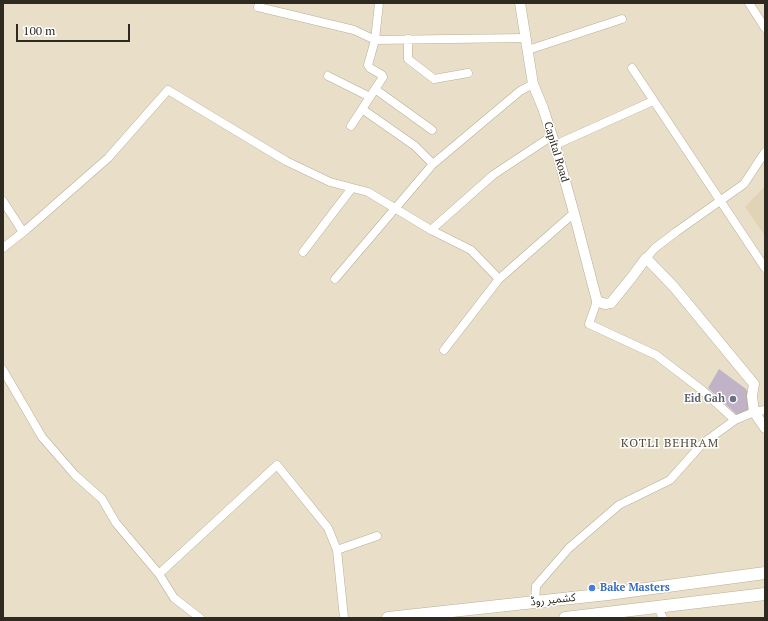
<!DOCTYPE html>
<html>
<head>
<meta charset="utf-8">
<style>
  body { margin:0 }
  #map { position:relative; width:768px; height:621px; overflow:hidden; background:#e9dfc8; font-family:"PT Serif",serif }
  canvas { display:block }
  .frame { position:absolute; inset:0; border:4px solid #2e2a21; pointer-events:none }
  .scale { position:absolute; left:16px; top:24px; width:114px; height:18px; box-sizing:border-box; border:2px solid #2e2a21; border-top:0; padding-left:5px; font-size:12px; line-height:14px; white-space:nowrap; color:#2e2a21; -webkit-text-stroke:3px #fff; paint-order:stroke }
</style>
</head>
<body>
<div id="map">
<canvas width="768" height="621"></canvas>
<div class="frame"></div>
<div class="scale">100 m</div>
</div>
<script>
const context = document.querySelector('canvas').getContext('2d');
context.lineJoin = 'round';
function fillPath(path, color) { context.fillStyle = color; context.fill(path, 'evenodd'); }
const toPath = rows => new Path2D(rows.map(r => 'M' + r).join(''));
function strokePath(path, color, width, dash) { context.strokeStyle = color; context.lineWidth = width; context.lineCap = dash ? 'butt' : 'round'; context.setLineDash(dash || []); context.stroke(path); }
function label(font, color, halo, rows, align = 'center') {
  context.font = font + ' "PT Serif","Noto Sans Arabic",serif'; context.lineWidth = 3; context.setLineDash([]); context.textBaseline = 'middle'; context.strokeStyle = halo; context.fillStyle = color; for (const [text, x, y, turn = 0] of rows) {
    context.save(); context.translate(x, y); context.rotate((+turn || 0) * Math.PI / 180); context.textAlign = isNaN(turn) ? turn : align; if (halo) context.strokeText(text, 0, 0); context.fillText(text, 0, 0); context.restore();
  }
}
const built = toPath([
  [765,186,765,236,745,207]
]);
const shadow = toPath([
  [745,389,752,396,753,415,743,419,715,394]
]);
const building = toPath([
  [719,369,746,389,746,397,747,409,736,414,708,388]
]);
const minor = toPath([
  [749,3,765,28],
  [258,7,354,30,375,40,526,38],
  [408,39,408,59,434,79,468,73],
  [528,50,622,19],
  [632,68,765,268],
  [328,76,370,97],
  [375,89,432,130],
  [362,109,415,146,433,164],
  [351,126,383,77,382,75,370,68,368,65,375,40,379,3],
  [555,145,653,101],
  [3,201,23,232],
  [431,230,493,175,552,136],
  [3,248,27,229,108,158,168,90,286,161,330,182,368,192,431,230,471,250,499,279],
  [303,252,352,188],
  [646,258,655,248,676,232,744,184,765,152],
  [335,279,433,164,520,91,533,84],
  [597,301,589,324,656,355,702,390,735,420,754,412,765,410],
  [444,350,499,279,574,213],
  [3,370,42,437,75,475,102,499,116,523,159,574,174,598,200,618],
  [337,550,377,536],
  [159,574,277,465,328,528,337,550,344,618],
  [535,602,536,586,569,548,619,505,670,480,702,444,735,420],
  [658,607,663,618]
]);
const tertiary = toPath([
  [520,3,533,84,543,108,555,145,574,213,597,301,605,304,611,303,632,277,646,258,674,287,754,384,752,396,754,412,765,428]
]);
const primary = toPath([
  [388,618,608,594,765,573],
  [565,618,765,594]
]);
const markers = [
  [733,399,4,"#6b7280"],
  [592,588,4,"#3f7fe0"]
];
const streetNames = [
  ["Capital Road",556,152,73],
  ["کشمیر روڈ",553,600,-6]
];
const worshipNames = [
  ["Eid Gah",725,399]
];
const shopNames = [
  ["Bake Masters",600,588]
];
const neighbourhoodNames = [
  ["KOTLI BEHRAM",670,444]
];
fillPath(built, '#e1d4b6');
fillPath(shadow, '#0003');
fillPath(building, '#c0b2c7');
strokePath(minor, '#b8ae97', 9);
strokePath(tertiary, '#b8ae97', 11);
strokePath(primary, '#b8ae97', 13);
strokePath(minor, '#fff', 8);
strokePath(tertiary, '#fff', 10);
strokePath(primary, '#fff', 12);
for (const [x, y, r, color] of markers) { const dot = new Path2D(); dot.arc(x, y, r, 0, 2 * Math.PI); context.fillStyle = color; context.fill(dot); strokePath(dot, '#fff', 1.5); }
label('11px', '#2e2a21', '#fff', streetNames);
label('bold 11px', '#5b616d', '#fff', worshipNames, 'right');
label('bold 11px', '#366cbe', '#fff', shopNames, 'left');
context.letterSpacing = '1px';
label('12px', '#524936', '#fff', neighbourhoodNames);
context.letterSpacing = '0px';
</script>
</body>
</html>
